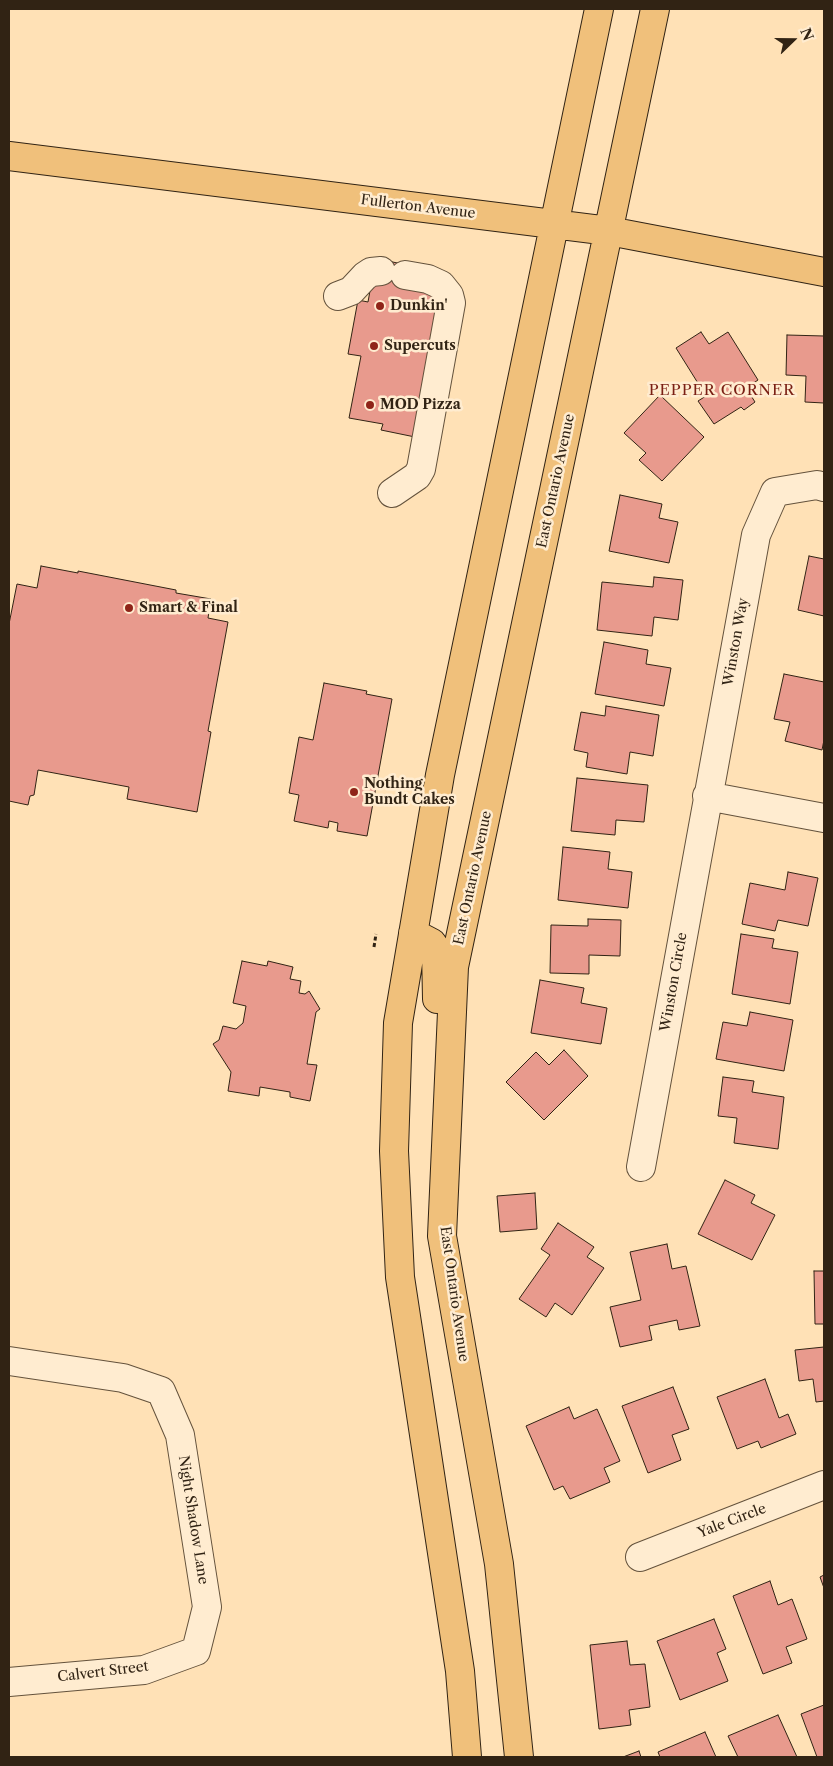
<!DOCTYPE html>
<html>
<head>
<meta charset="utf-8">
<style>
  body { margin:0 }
  #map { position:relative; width:833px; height:1766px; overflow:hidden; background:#ffe1b6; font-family:"Libre Caslon Text",serif }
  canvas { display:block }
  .frame { position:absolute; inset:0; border:10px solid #312314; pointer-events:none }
  .north { position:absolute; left:768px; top:15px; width:50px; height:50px; -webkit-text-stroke:4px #ffecd0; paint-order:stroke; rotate:68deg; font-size:14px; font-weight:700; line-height:20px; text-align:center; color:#312314 }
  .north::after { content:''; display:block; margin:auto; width:18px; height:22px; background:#312314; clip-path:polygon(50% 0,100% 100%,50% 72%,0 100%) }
</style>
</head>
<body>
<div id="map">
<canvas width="833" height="1766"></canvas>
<div class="frame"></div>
<div class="north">N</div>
</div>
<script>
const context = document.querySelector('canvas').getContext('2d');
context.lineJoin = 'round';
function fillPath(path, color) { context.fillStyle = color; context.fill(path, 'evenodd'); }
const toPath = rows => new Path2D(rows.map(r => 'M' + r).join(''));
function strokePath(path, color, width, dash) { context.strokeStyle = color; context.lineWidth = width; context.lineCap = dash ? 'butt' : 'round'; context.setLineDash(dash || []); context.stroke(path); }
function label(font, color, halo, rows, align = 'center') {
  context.font = font + ' "Libre Caslon Text",serif'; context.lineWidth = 5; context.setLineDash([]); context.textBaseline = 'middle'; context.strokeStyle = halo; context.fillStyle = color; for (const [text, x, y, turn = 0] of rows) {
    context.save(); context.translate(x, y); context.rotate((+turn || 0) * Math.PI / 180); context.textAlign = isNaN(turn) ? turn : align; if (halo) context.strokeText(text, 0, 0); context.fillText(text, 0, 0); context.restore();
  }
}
const building = toPath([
  [383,260,407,265,431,291,445,313,415,437,381,430,383,424,349,418,361,356,348,354,358,300,368,302,373,274,383,260],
  [701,332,709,344,728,332,758,380,746,388,755,402,744,410,741,407,714,424,698,401,706,396,676,348,701,332],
  [787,335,824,336,824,403,805,402,806,376,786,375,787,335],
  [660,395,704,437,662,481,639,460,646,453,624,433,660,395],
  [620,495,662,504,659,518,678,522,669,563,609,551,620,495],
  [809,556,824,559,824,616,798,610,809,556],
  [41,566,78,573,78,571,176,590,176,593,211,599,208,618,228,622,208,731,211,732,197,812,127,799,129,787,38,770,34,795,30,796,28,805,9,801,9,624,17,584,37,588,41,566],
  [654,577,683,580,678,620,654,617,652,636,597,630,602,582,653,587,654,577],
  [604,642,648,650,646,664,671,668,664,706,595,694,604,642],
  [784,674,824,682,824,740,822,750,785,741,790,722,774,719,784,674],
  [324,683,367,691,366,694,392,699,367,836,337,831,338,823,329,821,328,828,294,821,299,795,289,793,299,737,313,740,324,683],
  [606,706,659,715,653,756,630,752,627,774,586,767,588,753,574,750,581,712,605,716,606,706],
  [577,778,648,785,644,822,616,820,615,835,571,831,577,778],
  [563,847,610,852,608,869,632,872,628,908,558,900,563,847],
  [788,872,818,878,808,926,778,920,775,931,742,924,750,883,785,890,788,872],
  [588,919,621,920,620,956,589,955,589,974,550,973,551,925,588,926,588,919],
  [741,934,774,939,772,948,798,952,790,1004,732,994,741,934],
  [242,961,267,966,268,961,293,967,290,979,301,981,299,993,305,994,309,991,320,1009,316,1012,307,1064,317,1065,310,1101,290,1097,290,1092,260,1087,259,1096,228,1091,231,1072,213,1044,219,1040,223,1026,236,1029,243,1023,246,1006,233,1003,242,961],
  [540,980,584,988,581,1003,607,1008,601,1044,531,1033,540,980],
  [750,1012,793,1020,784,1071,716,1059,723,1022,747,1026,750,1012],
  [564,1050,588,1076,544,1120,506,1082,536,1052,549,1065,564,1050],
  [723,1077,754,1081,752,1092,784,1097,778,1149,734,1143,737,1118,718,1116,723,1077],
  [725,1180,755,1195,751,1203,775,1215,752,1260,698,1234,725,1180],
  [535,1193,537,1229,500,1232,497,1196,535,1193],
  [558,1223,594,1247,587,1257,604,1268,572,1315,555,1303,546,1317,519,1299,550,1255,541,1249,558,1223],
  [667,1244,672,1269,686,1266,700,1326,679,1330,677,1320,649,1326,652,1340,620,1347,610,1307,641,1300,630,1252,667,1244],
  [814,1271,824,1271,824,1324,815,1324,814,1271],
  [824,1347,824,1401,816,1402,813,1379,799,1381,795,1350,824,1347],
  [765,1379,779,1418,788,1414,796,1434,761,1448,758,1441,737,1449,717,1397,765,1379],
  [673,1387,689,1429,672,1435,681,1460,648,1473,622,1406,673,1387],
  [569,1407,574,1419,597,1409,620,1461,604,1468,610,1482,570,1499,563,1486,554,1490,526,1426,569,1407],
  [824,1575,824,1588,820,1577,824,1575],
  [770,1581,778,1605,792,1599,807,1639,786,1647,792,1663,763,1674,733,1596,770,1581],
  [714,1619,726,1649,717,1653,728,1681,680,1700,657,1641,714,1619],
  [627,1641,630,1665,645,1664,650,1707,629,1710,631,1725,599,1729,590,1645,627,1641],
  [824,1705,824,1757,817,1757,801,1714,824,1705],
  [778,1715,797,1757,738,1757,728,1736,778,1715],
  [705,1732,716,1757,660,1757,658,1752,705,1732],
  [639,1751,641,1757,623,1757,639,1751]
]);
const path = toPath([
  [374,947,376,934]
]);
const minor = toPath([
  [338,296,351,291,365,276,371,272,381,271],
  [392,493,417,476,421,469,451,303,449,295,441,285,428,279,405,275],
  [707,796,824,818],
  [641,1167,756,535,775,492,817,485,824,487],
  [9,1361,123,1378,161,1391,180,1435,207,1607,196,1651,144,1670,9,1682],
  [640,1557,824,1485]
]);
const major = toPath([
  [9,156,609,231,824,272],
  [413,933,432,943,436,949,437,999],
  [467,1757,460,1671,400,1277,394,1151,398,1023,440,775,599,9],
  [519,1757,499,1564,442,1236,454,967,655,9]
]);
const markers = [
  [380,306,5,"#8f2418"],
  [374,346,5,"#8f2418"],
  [370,405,5,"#8f2418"],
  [129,608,5,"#8f2418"],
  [354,792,5,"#8f2418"]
];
const streetNames = [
  ["Fullerton Avenue",418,207,7],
  ["East Ontario Avenue",556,481,-78],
  ["Winston Way",736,642,-80],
  ["East Ontario Avenue",473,878,-78],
  ["Winston Circle",674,982,-80],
  ["East Ontario Avenue",454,1294,82],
  ["Night Shadow Lane",193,1520,81],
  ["Yale Circle",732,1521,-21],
  ["Calvert Street",103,1672,-7]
];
const poiNames = [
  ["Dunkin'",390,306],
  ["Supercuts",384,346],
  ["MOD Pizza",380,405],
  ["Smart & Final",139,608],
  ["Nothing",364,784],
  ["Bundt Cakes",364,800]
];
const neighbourhoodNames = [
  ["PEPPER CORNER",722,391]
];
fillPath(building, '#e89a8d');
strokePath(building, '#312314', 1);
strokePath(minor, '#64523c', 30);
strokePath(major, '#312314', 30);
strokePath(path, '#312314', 3, [4, 2.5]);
strokePath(minor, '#ffecd0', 28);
strokePath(major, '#f0c07b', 28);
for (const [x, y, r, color] of markers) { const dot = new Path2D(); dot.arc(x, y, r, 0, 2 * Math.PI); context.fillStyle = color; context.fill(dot); strokePath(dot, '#ffecd0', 2); }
label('14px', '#312314', '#ffecd0', streetNames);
label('bold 14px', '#312314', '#ffecd0', poiNames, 'left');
context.letterSpacing = '1px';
label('15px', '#7a1f14', '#ffecd0', neighbourhoodNames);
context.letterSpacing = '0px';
</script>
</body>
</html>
